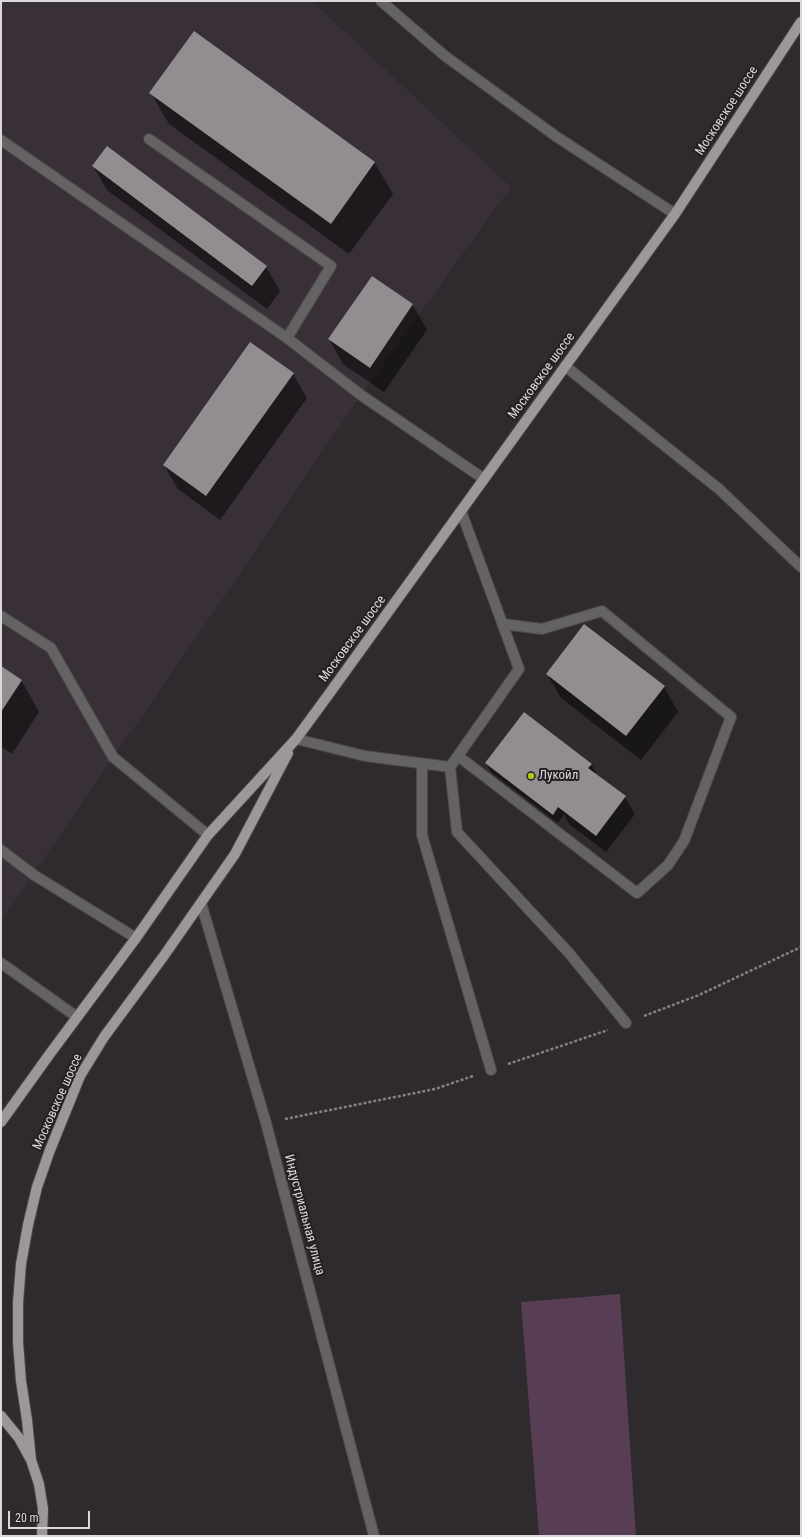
<!DOCTYPE html>
<html>
<head>
<meta charset="utf-8">
<style>
  body { margin:0 }
  #map { position:relative; width:802px; height:1537px; overflow:hidden; background:#2e2a2d; font-family:"Roboto Condensed",sans-serif }
  canvas { display:block }
  .frame { position:absolute; inset:0; border:2px solid #dbd8da; pointer-events:none }
  .scale { position:absolute; left:8px; top:1511px; width:82px; height:18px; box-sizing:border-box; border:2px solid #dbd8da; border-top:0; padding-left:5px; font-size:12px; line-height:14px; white-space:nowrap; color:#dbd8da; -webkit-text-stroke:3px #242024; paint-order:stroke }
</style>
</head>
<body>
<div id="map">
<canvas width="802" height="1537"></canvas>
<div class="frame"></div>
<div class="scale">20 m</div>
</div>
<script>
const context = document.querySelector('canvas').getContext('2d');
context.lineJoin = 'round';
function fillPath(path, color) { context.fillStyle = color; context.fill(path, 'evenodd'); }
const toPath = rows => new Path2D(rows.map(r => 'M' + r).join(''));
function strokePath(path, color, width, dash) { context.strokeStyle = color; context.lineWidth = width; context.lineCap = dash ? 'butt' : 'round'; context.setLineDash(dash || []); context.stroke(path); }
function label(font, color, halo, rows, align = 'center') {
  context.font = font + ' "Roboto Condensed",sans-serif'; context.lineWidth = 4; context.setLineDash([]); context.textBaseline = 'middle'; context.strokeStyle = halo; context.fillStyle = color; for (const [text, x, y, turn = 0] of rows) {
    context.save(); context.translate(x, y); context.rotate((+turn || 0) * Math.PI / 180); context.textAlign = isNaN(turn) ? turn : align; if (halo) context.strokeText(text, 0, 0); context.fillText(text, 0, 0); context.restore();
  }
}
const built = toPath([
  [1,1,312,1,511,187,361,395,155,698,113,757,1,922]
]);
const green = toPath([
  [620,1294,636,1536,539,1536,521,1302]
]);
const shadow = toPath([
  [194,32,375,163,393,194,349,254,169,124,151,93],
  [93,166,266,267,280,291,267,309,107,190],
  [372,277,413,305,427,330,384,392,343,364,329,339],
  [293,374,307,398,220,520,178,489,164,465],
  [1,667,21,680,39,712,12,754,1,747],
  [547,674,664,687,678,712,641,760,561,698],
  [486,763,591,764,596,772,595,774,625,797,635,814,606,852,569,824,564,814,558,823,491,772]
]);
const building = toPath([
  [194,31,375,162,331,224,149,93],
  [107,146,267,266,252,286,92,166],
  [372,276,413,304,370,368,328,339],
  [250,342,294,373,206,496,163,465],
  [584,624,665,686,626,736,546,674],
  [1,666,22,680,1,712],
  [524,712,592,764,588,768,626,796,596,836,558,807,553,815,485,763]
]);
const path = toPath([
  [644,1016,699,995,801,947],
  [508,1064,608,1030],
  [285,1119,435,1089,473,1076]
]);
const lane = toPath([
  [149,139,331,266,287,338,361,395,484,479],
  [1,140,287,338],
  [565,366,719,489,801,567],
  [1,616,51,648,113,757,208,835],
  [296,739,365,756,450,767,519,669,461,511],
  [458,756,637,893,668,865,684,841,731,717,602,611,542,629,503,624],
  [422,763,422,835,491,1070],
  [450,767,457,832,569,953,626,1023],
  [1,850,34,875,136,938],
  [1,963,77,1017]
]);
const street = toPath([
  [381,1,445,56,557,137,675,214],
  [201,903,266,1123,374,1536]
]);
const primary = toPath([
  [1,1122,49,1055,136,938,208,835,296,739,329,694,675,214,801,22],
  [1,1416,19,1438,31,1460,39,1484,43,1509,42,1536],
  [31,1460,27,1420,21,1381,18,1342,18,1303,21,1264,28,1225,37,1187,50,1150,80,1076,104,1037,163,957,235,854,288,753]
]);
const markers = [
  [531,776,4,"#aac717"]
];
const streetNames = [
  ["Московское шоссе",727,111,-57],
  ["Московское шоссе",542,376,-54],
  ["Московское шоссе",353,639,-54],
  ["Московское шоссе",58,1102,-66],
  ["Индустриальная улица",304,1215,75]
];
const poiNames = [
  ["Лукойл",539,776]
];
fillPath(built, '#382f37');
fillPath(green, '#573e55');
fillPath(shadow, '#0007');
fillPath(building, '#918d90');
strokePath(lane, '#4a4649', 12);
strokePath(street, '#4a4649', 12);
strokePath(primary, '#4a4649', 12);
strokePath(path, '#848183', 2.5, [3, 2]);
strokePath(lane, '#646263', 10);
strokePath(street, '#646263', 10);
strokePath(primary, '#9b979a', 10);
for (const [x, y, r, color] of markers) { const dot = new Path2D(); dot.arc(x, y, r, 0, 2 * Math.PI); context.fillStyle = color; context.fill(dot); strokePath(dot, '#242024', 1.5); }
label('13px', '#dbd8da', '#242024', streetNames);
label('13px', '#dbd8da', '#242024', poiNames, 'left');
</script>
</body>
</html>
